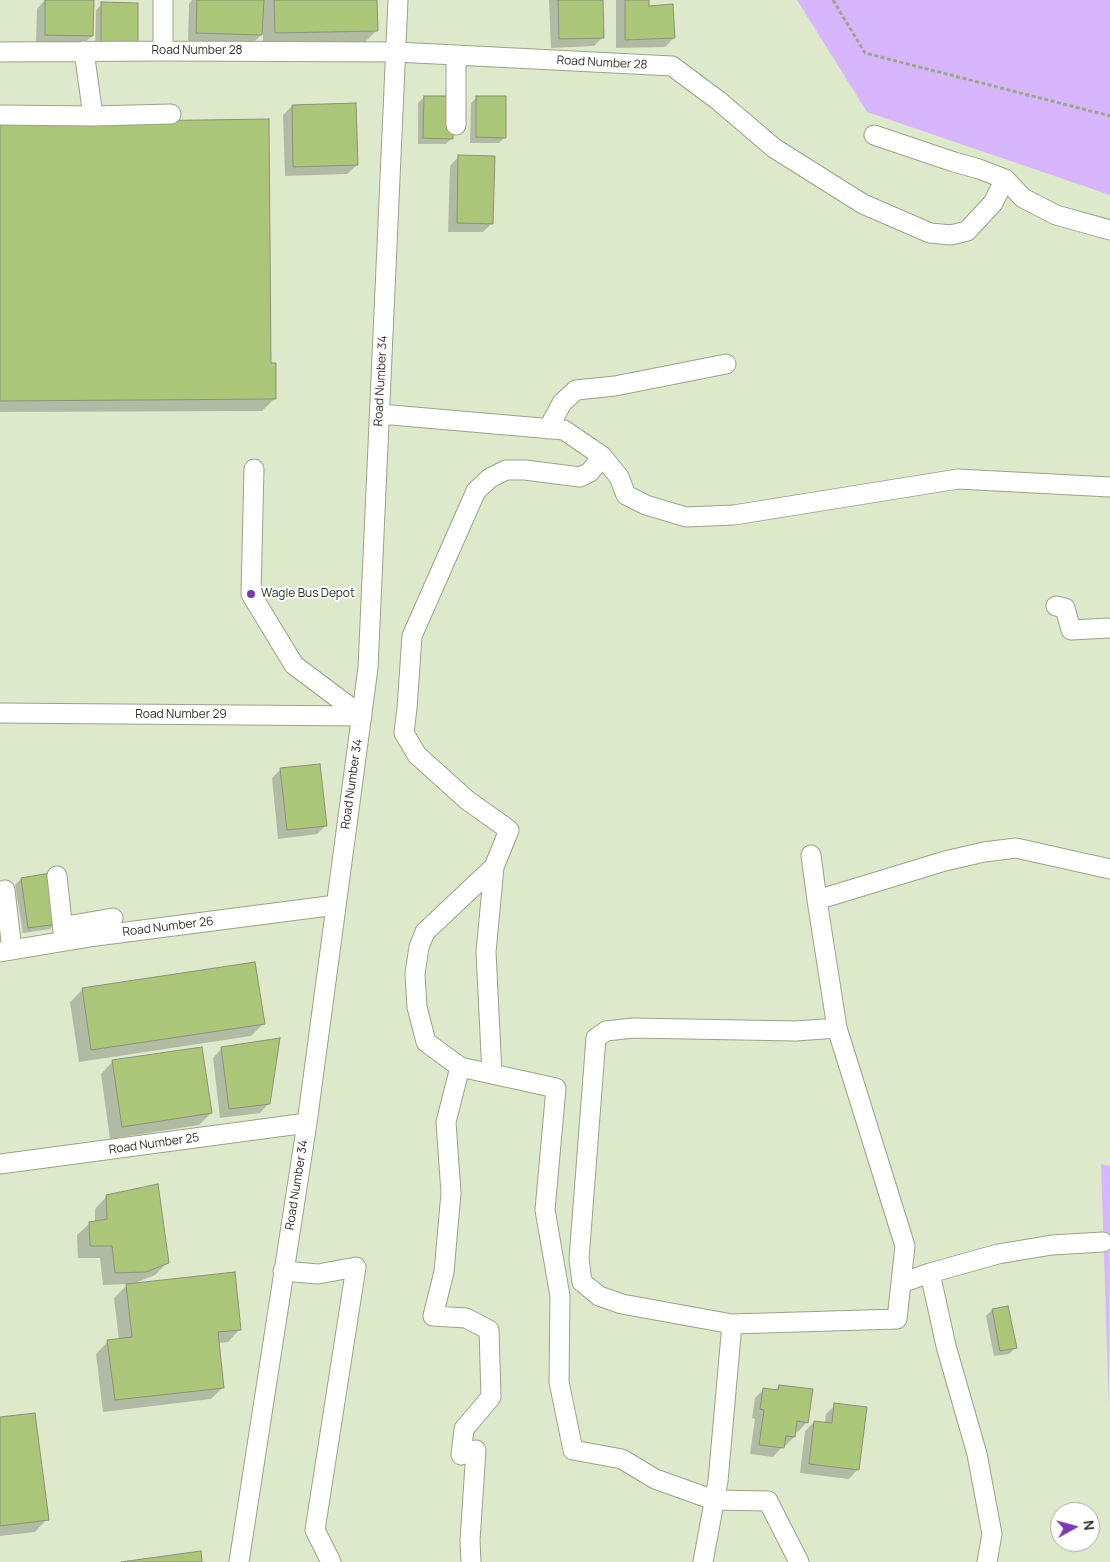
<!DOCTYPE html>
<html>
<head>
<meta charset="utf-8">
<style>
  body { margin:0 }
  #map { position:relative; width:1110px; height:1562px; overflow:hidden; background:#dee9cc; font-family:Manrope,sans-serif }
  canvas { display:block }
  .north { position:absolute; left:1050px; top:1502px; width:50px; height:50px; box-sizing:border-box; background:#fff; border:1px solid #abada9; border-radius:50%; rotate:83deg; font-size:14px; font-weight:700; line-height:20px; text-align:center; color:#2e3227 }
  .north::after { content:''; display:block; margin:auto; width:18px; height:22px; background:#793aaf; clip-path:polygon(50% 0,100% 100%,50% 72%,0 100%) }
</style>
</head>
<body>
<div id="map">
<canvas width="1110" height="1562"></canvas>
<div class="north">N</div>
</div>
<script>
const context = document.querySelector('canvas').getContext('2d');
context.lineJoin = 'round';
function fillPath(path, color) { context.fillStyle = color; context.fill(path, 'evenodd'); }
const toPath = rows => new Path2D(rows.map(r => 'M' + r).join(''));
function strokePath(path, color, width, dash) { context.strokeStyle = color; context.lineWidth = width; context.lineCap = dash ? 'butt' : 'round'; context.setLineDash(dash || []); context.stroke(path); }
function label(font, color, halo, rows, align = 'center') {
  context.font = font + ' Manrope,sans-serif'; context.lineWidth = 4; context.setLineDash([]); context.textBaseline = 'middle'; context.strokeStyle = halo; context.fillStyle = color; for (const [text, x, y, turn = 0] of rows) {
    context.save(); context.translate(x, y); context.rotate((+turn || 0) * Math.PI / 180); context.textAlign = isNaN(turn) ? turn : align; if (halo) context.strokeText(text, 0, 0); context.fillText(text, 0, 0); context.restore();
  }
}
const green = toPath([
  [797,0,1110,0,1110,195,867,112],
  [1101,1164,1110,1166,1109,1407]
]);
const shadow = toPath([
  [45,0,92,36,82,45,36,44,37,9],
  [192,0,376,0,376,31,364,43,263,45,263,33,252,44,188,42,189,4],
  [549,0,602,0,603,37,594,46,551,48],
  [616,0,648,0,648,7,674,38,665,47,616,48],
  [102,4,137,4,95,49,96,10],
  [424,97,452,138,446,144,418,144,418,103],
  [477,97,505,137,499,143,470,143,471,103],
  [292,106,357,165,347,174,285,176,283,115],
  [0,124,269,364,274,399,262,411,0,412],
  [459,156,492,223,483,232,448,232,450,166],
  [281,769,326,825,317,834,278,839,272,778],
  [21,879,56,923,50,929,23,933,15,885],
  [82,990,263,1024,251,1036,79,1062,70,1002],
  [222,1048,269,1103,260,1113,220,1118,213,1058],
  [113,1061,211,1113,199,1125,110,1139,101,1074],
  [107,1196,167,1263,155,1275,132,1284,240,1329,228,1342,218,1343,223,1387,211,1399,103,1412,96,1354,108,1341,119,1340,114,1298,128,1284,103,1285,100,1258,78,1258,77,1235,90,1223,95,1222,95,1209],
  [992,1310,1015,1348,1009,1354,994,1356,986,1316],
  [779,1386,807,1422,798,1432,795,1431,794,1437,785,1446,783,1446,773,1457,750,1454,755,1419,752,1418,755,1398,764,1389,774,1391],
  [835,1405,858,1469,849,1479,800,1473,805,1431,814,1422,825,1423,826,1414],
  [0,1419,47,1519,35,1532,0,1536]
]);
const building = toPath([
  [45,0,94,0,93,36,45,35,45,0],
  [197,0,264,0,262,35,196,33,197,0],
  [274,0,377,0,378,31,275,33,274,0],
  [558,0,603,0,604,38,559,39,558,0],
  [625,0,649,0,649,6,673,4,675,38,625,40,625,0],
  [101,2,138,3,138,43,101,43,101,2],
  [424,96,454,96,453,139,423,138,424,96],
  [476,96,506,96,506,138,476,137,476,96],
  [356,103,358,165,293,167,292,105,356,103],
  [269,119,271,363,276,363,276,399,0,401,0,123,269,119],
  [458,155,495,156,493,224,457,223,458,155],
  [320,764,327,826,287,830,280,768,320,764],
  [50,873,58,924,28,928,21,878,50,873],
  [255,962,265,1024,91,1050,82,988,255,962],
  [280,1038,270,1104,229,1109,221,1047,280,1038],
  [202,1047,212,1113,122,1127,112,1060,202,1047],
  [158,1184,169,1263,146,1272,115,1273,112,1246,90,1246,89,1222,107,1219,106,1195,158,1184],
  [235,1272,241,1330,218,1332,224,1388,115,1400,107,1340,132,1337,126,1284,235,1272],
  [1008,1306,1017,1348,1000,1351,992,1309,1008,1306],
  [779,1385,813,1389,808,1423,797,1421,795,1437,786,1436,784,1448,759,1445,764,1410,760,1409,763,1388,778,1390,779,1385],
  [834,1403,867,1407,859,1470,809,1464,814,1421,832,1423,834,1403],
  [35,1413,49,1520,0,1526,0,1417,35,1413],
  [201,1551,202,1562,121,1562,201,1551]
]);
const path = toPath([
  [833,0,865,53,1110,116]
]);
const minor = toPath([
  [84,51,93,116,171,114],
  [163,51,163,0],
  [0,52,163,51,396,52,672,66,719,101,774,148,863,204,930,233,951,235,967,231,993,203,1005,179,1023,198,1056,215,1110,230],
  [456,56,456,125],
  [0,115,93,116],
  [874,135,954,162,979,169,1005,179],
  [380,414,564,430,602,456,619,477,626,495,646,505,686,517,734,515,958,479,1110,487],
  [548,429,562,403,576,390,615,386,726,364],
  [602,456,590,472,580,477,525,470,506,470,490,478,476,491,412,636,407,708,404,733,417,755,467,800,509,830,494,867,425,932,419,947,415,974,417,1007,426,1042,460,1067,556,1088,545,1210,560,1296,559,1382,573,1450,622,1459,655,1479,714,1500,768,1501,799,1562],
  [254,469,251,594,294,665,362,716],
  [1056,606,1065,608,1071,630,1110,628],
  [0,713,362,716],
  [811,855,817,900],
  [57,876,64,941],
  [5,890,12,950],
  [72,925,113,918],
  [0,952,96,936,336,905],
  [460,1067,446,1122,451,1193,444,1272,433,1316,466,1318,489,1330,491,1397,464,1429,461,1455,476,1450,470,1540,471,1562],
  [492,1074,486,952,494,867],
  [0,1164,307,1123],
  [283,1271,318,1274,356,1267,315,1530,331,1562],
  [930,1273,946,1346,977,1454,992,1534,987,1562],
  [901,1283,930,1273,998,1254,1052,1245,1103,1242],
  [732,1324,622,1304,599,1296,582,1282,579,1259,596,1038,606,1031,633,1028,796,1031,837,1028],
  [239,1562,307,1123,368,668,398,0],
  [703,1562,718,1481,732,1324,897,1319,905,1246,837,1028,817,900,945,861,984,852,1016,848,1110,869]
]);
const markers = [
  [251,594,5,"#793aaf"]
];
const streetNames = [
  ["Road Number 28",197,51],
  ["Road Number 28",602,63,3],
  ["Road Number 34",381,381,-87],
  ["Road Number 29",181,715],
  ["Road Number 34",352,784,-82],
  ["Road Number 26",168,927,-7],
  ["Road Number 25",154,1144,-8],
  ["Road Number 34",297,1185,-81]
];
const poiNames = [
  ["Wagle Bus Depot",261,594]
];
fillPath(green, '#d8b6fd');
fillPath(shadow, '#0003');
fillPath(building, '#acc679');
strokePath(building, '#889378', 1);
strokePath(minor, '#99a388', 21);
strokePath(path, '#9da58f', 3, [4, 2.5]);
strokePath(minor, '#fff', 19);
for (const [x, y, r, color] of markers) { const dot = new Path2D(); dot.arc(x, y, r, 0, 2 * Math.PI); context.fillStyle = color; context.fill(dot); strokePath(dot, '#fff', 2); }
label('12px', '#2e3227', '#fff', streetNames);
label('12px', '#2e3227', '#fff', poiNames, 'left');
</script>
</body>
</html>
